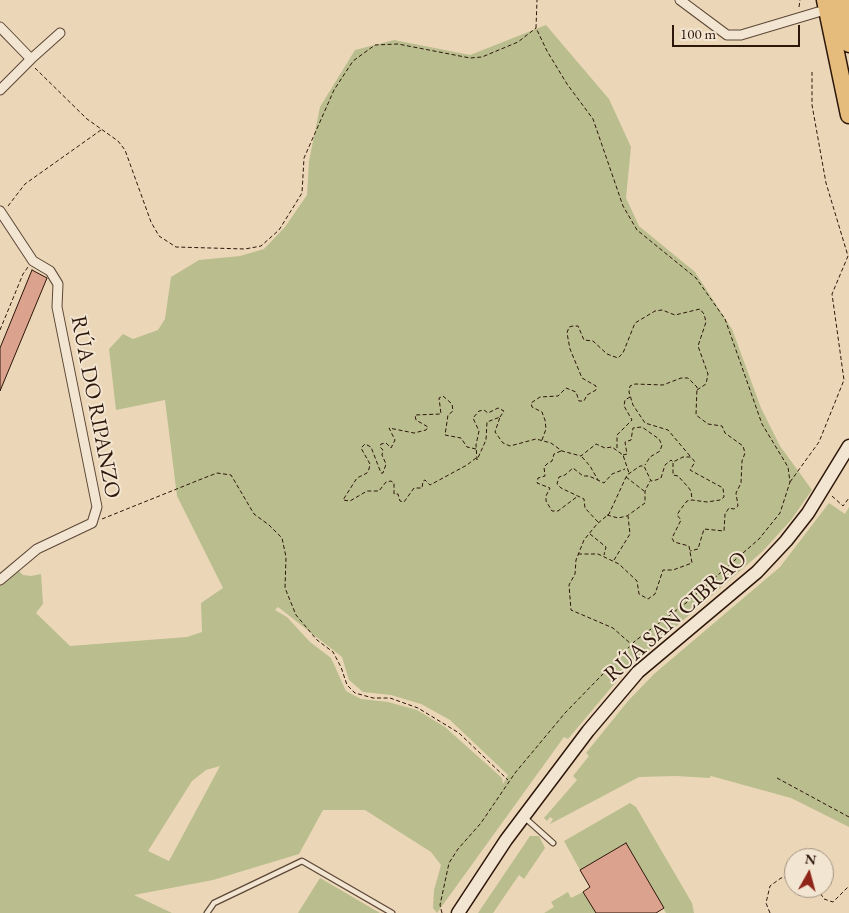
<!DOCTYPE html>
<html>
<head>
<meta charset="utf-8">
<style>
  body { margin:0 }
  #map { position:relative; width:849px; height:913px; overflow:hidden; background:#ebd7b8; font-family:"EB Garamond",serif }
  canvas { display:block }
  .north { position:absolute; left:784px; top:848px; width:50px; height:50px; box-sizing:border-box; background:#f2e5d1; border:1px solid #a39281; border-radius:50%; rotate:7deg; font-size:14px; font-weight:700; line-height:20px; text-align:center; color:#2d160a }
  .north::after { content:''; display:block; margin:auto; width:18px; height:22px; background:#8f2418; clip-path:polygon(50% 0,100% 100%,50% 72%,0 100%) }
  .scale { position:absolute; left:672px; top:25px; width:128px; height:22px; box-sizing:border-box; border:2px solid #2d160a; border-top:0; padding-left:6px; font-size:15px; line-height:18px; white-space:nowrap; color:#2d160a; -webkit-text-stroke:4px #f2e5d1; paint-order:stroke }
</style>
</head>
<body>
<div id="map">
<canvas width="849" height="913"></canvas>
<div class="north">N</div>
<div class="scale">100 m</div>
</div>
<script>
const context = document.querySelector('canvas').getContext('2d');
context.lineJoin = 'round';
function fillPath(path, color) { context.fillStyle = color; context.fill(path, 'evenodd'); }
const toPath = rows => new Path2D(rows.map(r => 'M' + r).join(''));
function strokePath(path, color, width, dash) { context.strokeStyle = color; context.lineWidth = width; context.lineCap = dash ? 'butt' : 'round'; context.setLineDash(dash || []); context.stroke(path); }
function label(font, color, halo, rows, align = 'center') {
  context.font = font + ' "EB Garamond",serif'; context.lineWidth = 4; context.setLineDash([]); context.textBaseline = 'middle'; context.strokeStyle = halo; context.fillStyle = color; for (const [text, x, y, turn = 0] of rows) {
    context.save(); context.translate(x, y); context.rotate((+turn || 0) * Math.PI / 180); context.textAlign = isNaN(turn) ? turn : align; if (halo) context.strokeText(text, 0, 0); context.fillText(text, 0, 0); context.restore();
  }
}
const green = toPath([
  [546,25,609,99,631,147,626,198,639,226,695,272,732,329,761,408,780,446,812,490,791,520,763,551,626,670,568,739,564,737,437,913,433,908,434,890,441,865,431,852,365,810,323,810,299,854,213,880,134,895,172,913,0,913,0,583,16,568,23,575,31,576,41,574,43,604,36,613,70,646,187,637,202,632,201,603,223,588,177,496,165,400,116,410,109,349,123,334,133,339,158,330,165,319,171,277,199,260,240,256,264,249,285,227,307,195,309,161,320,107,355,50,394,40,470,55],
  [278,607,342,657,349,680,363,692,391,695,421,704,450,720,508,775,503,784,502,778,445,727,417,710,388,702,361,699,346,691,331,658,310,642,287,617,275,610],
  [220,766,169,861,148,851,192,781,206,770],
  [829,503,845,514,849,507,849,827,791,798,711,776,709,778,676,776,639,777,550,824,553,819,550,817,547,821,544,818,577,780,573,776,589,756,586,753,628,701,654,674,780,567],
  [630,803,636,807,692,903,694,913,666,913,626,843,580,870,564,841],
  [530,836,539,836,545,848,524,879,519,875,493,913,478,913],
  [320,878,380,913,298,913],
  [568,892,571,898,583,892,596,913,544,913,554,907,551,902]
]);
const building = toPath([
  [32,270,47,278,0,391,0,348,32,270],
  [626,843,664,908,656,913,596,913,583,892,590,887,580,870,626,843]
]);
const path = toPath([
  [799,7,800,0],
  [35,68,87,119,118,141,125,150,151,222,159,236,176,247,245,249,261,246,279,230,302,193,304,158,334,90,353,61,375,45,398,44,470,58,482,57,518,42,536,28],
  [8,206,25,184,101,130],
  [0,330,23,274,28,267],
  [500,417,504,411,498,408,488,413,484,410,479,411,473,418,479,431,476,445,477,460,486,440,487,422,500,417,495,432,503,443,510,446,536,439,551,443,562,451,581,456,596,444,605,448,612,447,623,455,629,473],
  [542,440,546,429,545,420,542,412,532,407,531,403,540,397,558,396,566,388,576,392,579,401,584,401,587,395,596,390,596,386,582,378,570,349,567,333,569,327,573,326,578,326,584,340,593,341,607,354,618,358,623,353,635,323,655,311,662,310,675,315,700,309,704,314,706,322,698,346,708,374,706,384,697,390],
  [617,448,617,435,632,420,624,406,625,400,630,397],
  [476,449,467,447,461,438,445,435,448,415,453,411,452,404,443,396,439,398,441,414,415,415,416,420,428,427,426,430,414,433,389,428,395,440,391,448,386,443,381,444,380,447,383,450,382,455,386,464,383,473,381,473,371,447,365,444,361,448,370,464,369,469,367,473,357,478,343,500,350,501,367,491,379,491,386,482,391,481,394,483,394,494,398,494,400,501,404,502,414,488,422,488,423,481,425,480,430,485,467,465,476,458],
  [561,451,554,454,552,461,547,464,544,467,545,476,538,478,537,483,550,488,546,496,546,501,552,511,558,511,578,496],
  [623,455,627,454,625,442,631,440,633,428,642,427,659,439,662,445,660,451,650,457,645,465],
  [690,456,668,430,645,423,633,405,629,392,630,386,635,384,663,385,681,378,688,378,697,387,696,415,708,424,722,426,725,433,743,446,745,453,742,461,741,483,736,493,738,506,734,509,729,508,725,514,724,531,704,529,698,549,690,551],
  [582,457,590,466,598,480],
  [673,463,673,475,678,476,688,487,691,491,692,499],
  [626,477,644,491],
  [790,482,819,442,844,380,832,294,848,256,826,183,812,105,812,72],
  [832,496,843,506,849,498],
  [607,515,618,518,627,516,645,503,645,491,650,481],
  [102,519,204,478,217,473,231,475,254,514,269,525,282,538,286,557,285,588,296,615,317,640,333,652,341,667,347,685,355,693,373,698,390,698,418,708,459,733,508,780],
  [598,522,585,508,584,499,561,488,557,484,559,477,565,475,573,468,583,476,589,476,604,483,612,474,625,469],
  [590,534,606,547,604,555],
  [578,554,598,554,619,564,637,581,639,594,648,599,655,594,663,570,673,570,692,563,689,546,674,542,672,538,681,520,677,515,680,510,687,501,692,500,707,502,720,500,724,497,723,488,690,470,695,462,691,457,683,457,673,462,671,460,665,465,661,478,656,480,651,481,644,466,640,466,627,475,609,514,597,524,584,540,576,560,575,574,569,585,571,610,613,628,631,644],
  [614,560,630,534,628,516],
  [777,778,849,817],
  [817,888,824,899,833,902,849,886],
  [442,913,440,905,449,863,458,849,481,823,515,773,565,713,635,641,686,603,759,539,780,513,790,482,788,467,762,424,725,319,696,278,637,230,623,206,593,119,567,84,547,51,536,28,537,0],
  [770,913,766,903,770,886,781,878,794,877]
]);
const lane = toPath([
  [524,817,553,843],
  [207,913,214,903,302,861,392,913]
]);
const street = toPath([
  [680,0,727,35,741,35,818,12],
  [0,27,31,59,0,90],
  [31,59,60,33],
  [0,211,33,261,50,271,58,284,57,307,97,507,92,523,37,549,0,580]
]);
const secondary = toPath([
  [458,913,506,840,588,731,638,672,757,572,786,541,808,513,849,446]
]);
const highway = toPath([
  [825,0,849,115],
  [841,0,849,44]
]);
const streetNames = [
  ["RÚA DO RIPANZO",95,407,79],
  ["RÚA SAN CIBRAO",676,617,-42]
];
fillPath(green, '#babd8d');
fillPath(building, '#dba28d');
strokePath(building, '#2d160a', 1);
strokePath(lane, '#5c4636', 7);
strokePath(street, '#5c4636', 11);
strokePath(secondary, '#2d160a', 15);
strokePath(highway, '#2d160a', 19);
strokePath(path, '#2d160a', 1, [4, 2.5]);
strokePath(lane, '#f2e5d1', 4.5);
strokePath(street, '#f2e5d1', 9);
strokePath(secondary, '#f2e5d1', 12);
strokePath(highway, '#e6bc7c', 16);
label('22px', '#2d160a', '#f2e5d1', streetNames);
</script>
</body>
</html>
